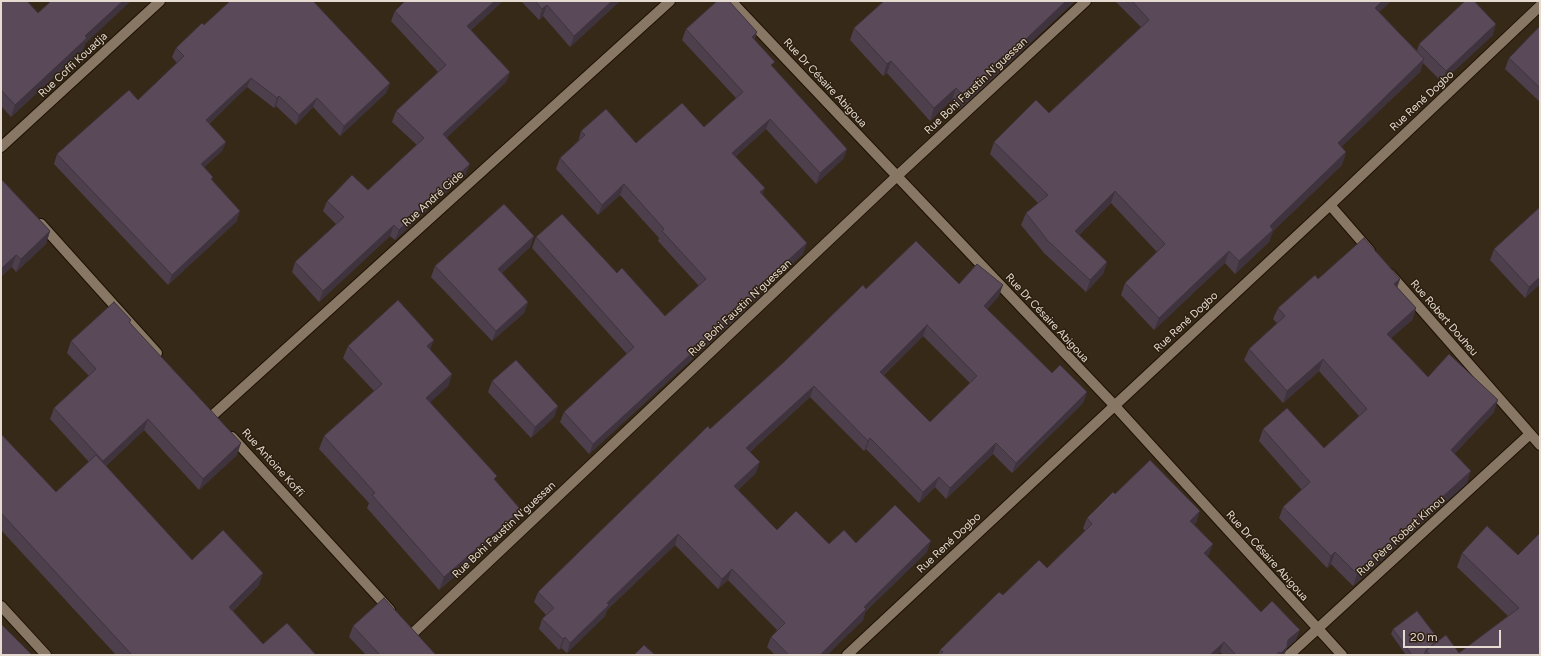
<!DOCTYPE html>
<html>
<head>
<meta charset="utf-8">
<style>
  body { margin:0 }
  #map { position:relative; width:1541px; height:656px; overflow:hidden; background:#362918; font-family:Figtree,sans-serif }
  canvas { display:block }
  .frame { position:absolute; inset:0; border:2px solid #e5dbd1; pointer-events:none }
  .scale { position:absolute; left:1403px; top:630px; width:98px; height:18px; box-sizing:border-box; border:2px solid #e5dbd1; border-top:0; padding-left:5px; font-size:12px; line-height:14px; white-space:nowrap; color:#e5dbd1; -webkit-text-stroke:3px #2c1f0f; paint-order:stroke }
</style>
</head>
<body>
<div id="map">
<canvas width="1541" height="656"></canvas>
<div class="frame"></div>
<div class="scale">20 m</div>
</div>
<script>
const context = document.querySelector('canvas').getContext('2d');
context.lineJoin = 'round';
const toPath = rows => new Path2D(rows.map(r => 'M' + r).join(''));
function strokePath(path, color, width, dash) { context.strokeStyle = color; context.lineWidth = width; context.lineCap = dash ? 'butt' : 'round'; context.setLineDash(dash || []); context.stroke(path); }
function fillPath(path, color) { context.fillStyle = color; context.fill(path, 'evenodd'); }
function label(font, color, halo, rows, align = 'center') {
  context.font = font + ' Figtree,sans-serif'; context.lineWidth = 3; context.setLineDash([]); context.textBaseline = 'middle'; context.strokeStyle = halo; context.fillStyle = color; for (const [text, x, y, turn = 0] of rows) {
    context.save(); context.translate(x, y); context.rotate((+turn || 0) * Math.PI / 180); context.textAlign = isNaN(turn) ? turn : align; if (halo) context.strokeText(text, 0, 0); context.fillText(text, 0, 0); context.restore();
  }
}
const minor = toPath([
  [731,1,1114,405,1342,655],
  [1,147,160,1],
  [1330,205,1370,251],
  [41,224,157,353],
  [1390,274,1540,445],
  [213,415,670,1],
  [232,437,390,610],
  [1,606,46,655],
  [412,634,897,176,1086,1],
  [847,655,1330,205,1540,6],
  [1289,655,1530,434]
]);
const wall = toPath([
  [1,1,38,13,85,44,83,50,11,117,1,106],
  [405,1,503,1,471,30,510,72,506,82,446,138,466,174,395,240,390,236,319,302,292,272,295,262,336,224,323,211,327,201,368,190,417,145,392,122,396,111,438,72,391,21,395,11],
  [521,1,620,1,570,47,543,16,539,20],
  [884,1,1075,1,960,109,952,100,930,121,887,73,883,76,850,40,854,28],
  [1115,1,1391,1,1379,12,1417,51,1419,44,1493,35,1442,82,1423,63,1420,72,1341,147,1346,152,1342,165,1273,231,1269,242,1235,274,1225,263,1154,330,1121,295,1125,283,1157,252,1111,203,1079,235,1107,262,1103,274,1086,292,1044,253,1021,225,1026,213,1038,203,990,154,994,142,1049,113,1141,27],
  [204,25,390,83,386,93,340,136,313,107,296,125,276,106,274,108,247,87,209,124,226,142,222,151,204,167,213,177,212,180,237,221,168,285,54,164,57,154,138,100,177,63,172,57,176,48],
  [1540,26,1540,102,1505,69,1509,58],
  [686,29,757,32,754,40,773,67,847,149,843,159,816,184,766,129,735,157,803,254,762,291,760,296,737,318,589,454,560,422,564,412,627,354,532,248,536,237,617,273,665,316,699,286,658,241,659,238,620,195,598,215,556,169,560,158,578,142,581,131,636,143,704,127,736,98,682,40],
  [1,179,50,231,46,244,16,272,12,267],
  [534,236,530,247,502,273,528,302,524,313,492,341,431,277,435,266],
  [1494,249,1540,284,1525,298,1490,260],
  [1318,279,1400,279,1397,287,1416,308,1412,320,1391,338,1428,377,1494,412,1454,454,1467,483,1353,586,1331,564,1327,568,1279,518,1283,507,1302,490,1259,441,1263,429,1324,448,1359,416,1319,371,1283,403,1244,360,1249,349,1277,323,1273,319,1278,308],
  [959,284,999,296,987,309,1052,373,1087,392,1083,403,1012,473,993,454,946,499,935,487,919,503,866,449,864,451,810,397,750,452,756,473,738,490,777,530,829,544,856,543,927,552,865,612,863,620,827,655,775,655,767,647,771,637,777,630,728,580,718,589,675,545,607,610,605,616,567,653,561,648,559,650,539,629,542,619,546,615,534,602,538,592,710,429,866,289],
  [923,336,970,383,930,422,884,375],
  [131,320,130,323,237,455,199,490,144,430,106,466,192,560,259,585,233,611,263,644,316,655,116,655,1,530,1,434,56,492,89,462,50,419,54,408,89,376,67,353,71,341],
  [348,346,430,350,452,374,448,386,430,402,495,480,521,510,517,522,439,590,367,508,369,503,319,449,324,436,374,391,343,358],
  [492,381,558,406,554,417,531,438,488,392],
  [1115,494,1197,521,1194,524,1213,544,1209,554,1207,556,1261,612,1296,640,1287,648,1284,655,1223,655,1220,652,1217,655,938,655,940,650,1003,595,1047,568,1085,531,1083,528,1087,518],
  [1487,526,1540,655,1406,655,1391,634,1393,629,1439,640,1459,653,1508,616,1457,567,1462,553],
  [353,626,436,655,366,655,349,637]
]);
const shadedWall = toPath([
  [123,1,131,1,85,44,83,50,11,117,15,105,85,36],
  [495,1,503,1,463,37,467,26],
  [612,1,620,1,570,47,574,36],
  [1066,1,1075,1,960,109,965,97],
  [1382,1,1391,1,1371,20,1375,8],
  [547,5,543,16,539,20,542,9],
  [1496,24,1493,35,1442,82,1446,71],
  [757,32,753,42,752,37],
  [1424,59,1420,72,1333,155,1338,143],
  [891,61,887,73,883,76,887,64],
  [510,72,506,82,439,145,443,134],
  [251,78,247,87,202,130,206,120],
  [390,83,386,93,340,136,344,126],
  [956,88,952,100,930,121,934,108],
  [279,96,276,106,274,108,277,98],
  [317,98,313,107,296,125,299,115],
  [770,119,766,129,728,163,732,153],
  [226,142,222,151,197,174,201,164],
  [847,149,843,159,816,184,820,173],
  [1346,152,1342,165,1273,231,1269,242,1235,274,1239,261,1270,226],
  [470,164,466,174,395,240,399,230],
  [624,184,620,195,598,215,602,205],
  [765,188,761,199,760,192],
  [1115,191,1111,203,1070,244,1075,231],
  [240,211,237,221,168,285,172,275],
  [394,225,390,236,319,302,323,291],
  [50,231,46,244,16,272,21,259],
  [534,236,530,247,494,280,498,269],
  [807,243,803,254,762,291,760,296,589,454,593,444,762,284],
  [1229,251,1225,263,1154,330,1159,318],
  [16,255,12,267,1,277,1,269],
  [1107,262,1103,274,1086,292,1090,280],
  [1540,277,1540,284,1525,298,1529,287],
  [1400,279,1396,291,1394,284],
  [1003,285,999,296,981,316,984,306],
  [528,302,524,313,492,341,496,331],
  [1416,308,1412,320,1383,345,1387,334],
  [927,325,923,336,876,382,880,372],
  [434,340,429,352,427,346],
  [1323,359,1319,371,1283,403,1287,391],
  [452,374,448,386,422,410,426,398],
  [814,386,810,397,742,459,746,448],
  [1087,392,1083,403,1012,473,1016,463],
  [1498,400,1494,412,1447,462,1451,450],
  [558,406,554,417,531,438,535,427],
  [148,419,144,430,99,472,103,461],
  [870,438,866,449,864,451,868,441],
  [241,443,237,455,199,490,203,479],
  [996,443,993,454,946,499,950,488],
  [760,462,756,473,730,497,734,486],
  [1471,471,1467,483,1353,586,1357,574],
  [939,477,935,487,919,503,923,492],
  [521,510,517,522,439,590,444,577],
  [1200,511,1197,521,1187,531,1190,521],
  [678,534,675,545,607,610,605,616,567,653,570,643,607,603],
  [931,541,927,552,865,612,863,620,827,655,820,655,864,607],
  [1213,544,1209,554,1200,563,1204,553],
  [1335,552,1331,564,1327,568,1331,556],
  [732,569,728,580,718,589,722,579],
  [263,573,259,585,224,619,229,607],
  [1300,630,1296,640,1287,648,1284,655,1280,655,1288,640],
  [565,637,561,648,559,650,563,639],
  [1224,642,1220,652,1217,655,1210,655]
]);
const building = toPath([
  [1,1,27,1,38,13,51,1,123,1,85,36,87,38,15,105,1,90,1,1],
  [230,1,313,1,390,83,344,126,317,98,299,115,279,96,277,98,251,78,206,120,226,142,201,164,213,177,211,179,240,211,172,275,57,154,129,90,138,100,184,56,176,48,202,23,204,25,230,1],
  [405,1,495,1,467,26,510,72,443,134,470,164,399,230,394,225,323,291,295,262,344,217,327,201,352,175,368,190,424,138,396,111,446,65,395,11,405,1],
  [535,1,612,1,574,36,547,5,542,9,535,1],
  [717,1,729,1,757,32,752,37,775,62,771,65,847,149,820,173,770,119,732,153,765,188,760,192,807,243,762,284,764,286,741,308,593,444,564,412,634,347,536,237,562,214,617,273,622,268,665,316,706,279,662,231,664,229,624,184,602,205,560,158,585,135,581,131,606,109,636,143,682,103,704,127,743,92,686,29,717,1],
  [884,1,1066,1,965,97,956,88,934,108,891,61,887,64,854,28,884,1],
  [1132,1,1382,1,1375,8,1424,59,1338,143,1346,152,1270,226,1273,230,1239,261,1229,251,1159,318,1125,283,1165,244,1115,191,1075,231,1107,262,1090,280,1048,241,1026,213,1048,195,994,142,1036,100,1049,113,1149,20,1132,1],
  [1465,1,1474,1,1496,24,1446,71,1419,44,1465,1],
  [1540,26,1540,88,1509,58,1540,26],
  [1,179,50,231,21,259,16,255,1,269,1,179],
  [504,204,534,236,498,269,528,302,496,331,435,266,504,204],
  [1540,207,1540,277,1529,287,1494,249,1540,207],
  [1364,238,1400,279,1394,284,1416,308,1387,334,1428,377,1449,354,1498,400,1451,450,1471,471,1357,574,1335,552,1331,556,1283,507,1310,482,1263,429,1287,408,1324,448,1367,409,1323,359,1287,391,1249,349,1285,316,1278,308,1315,275,1318,279,1364,238],
  [916,241,959,284,977,264,1003,285,984,306,1052,373,1060,365,1087,392,1016,463,996,443,950,488,939,477,923,492,870,438,868,441,814,386,746,448,760,462,734,486,777,530,796,511,829,544,844,530,856,543,895,505,931,541,864,607,866,609,820,655,789,655,771,637,785,623,732,569,722,579,678,534,607,603,609,605,570,643,565,637,563,639,542,619,554,608,538,592,708,426,710,429,784,362,863,285,866,289,916,241],
  [927,325,977,376,930,422,880,372,927,325],
  [398,300,434,340,427,346,452,374,426,398,497,476,494,479,521,510,444,577,372,495,375,493,324,436,382,384,348,346,398,300],
  [114,302,131,320,129,322,241,443,203,479,148,419,103,461,54,408,96,369,71,341,114,302],
  [516,360,558,406,535,427,492,381,516,360],
  [1,434,56,492,96,455,192,560,223,530,263,573,229,607,263,644,287,623,316,655,132,655,1,513,1,434],
  [1150,460,1200,511,1190,521,1213,544,1204,553,1261,612,1272,601,1300,630,1288,640,1287,647,1281,653,1279,652,1276,655,1236,655,1224,642,1210,655,940,655,943,652,940,650,999,592,1003,595,1039,560,1047,568,1092,524,1087,518,1113,492,1115,494,1150,460],
  [1487,526,1518,555,1540,533,1540,655,1430,655,1426,650,1446,635,1459,653,1519,608,1462,553,1487,526],
  [384,598,436,655,380,655,353,626,384,598],
  [1417,611,1439,640,1426,650,1424,655,1412,655,1393,629,1417,611],
  [1,624,32,655,1,655,1,624],
  [644,645,655,655,634,655,644,645]
]);
const streetNames = [
  ["Rue Coffi Kouadja",73,65,-43],
  ["Rue Dr Césaire Abigoua",825,83,47],
  ["Rue Bohi Faustin N'guessan",976,86,-43],
  ["Rue René Dogbo",1422,101,-43],
  ["Rue André Gide",433,199,-42],
  ["Rue Bohi Faustin N'guessan",740,308,-43],
  ["Rue Dr Césaire Abigoua",1047,318,47],
  ["Rue Robert Douheu",1444,318,49],
  ["Rue René Dogbo",1186,322,-43],
  ["Rue Antoine Koffi",273,463,48],
  ["Rue Bohi Faustin N'guessan",504,530,-43],
  ["Rue Père Robert Kimou",1401,536,-42],
  ["Rue René Dogbo",949,543,-43],
  ["Rue Dr Césaire Abigoua",1267,556,48]
];
strokePath(minor, '#1d1103', 12);
strokePath(minor, '#877764', 10);
fillPath(wall, '#4d3f4c');
fillPath(shadedWall, '#3f333e');
fillPath(building, '#5a4958');
strokePath(building, '#3f333e', 1);
label('11px', '#e5dbd1', '#2c1f0f', streetNames);
</script>
</body>
</html>
